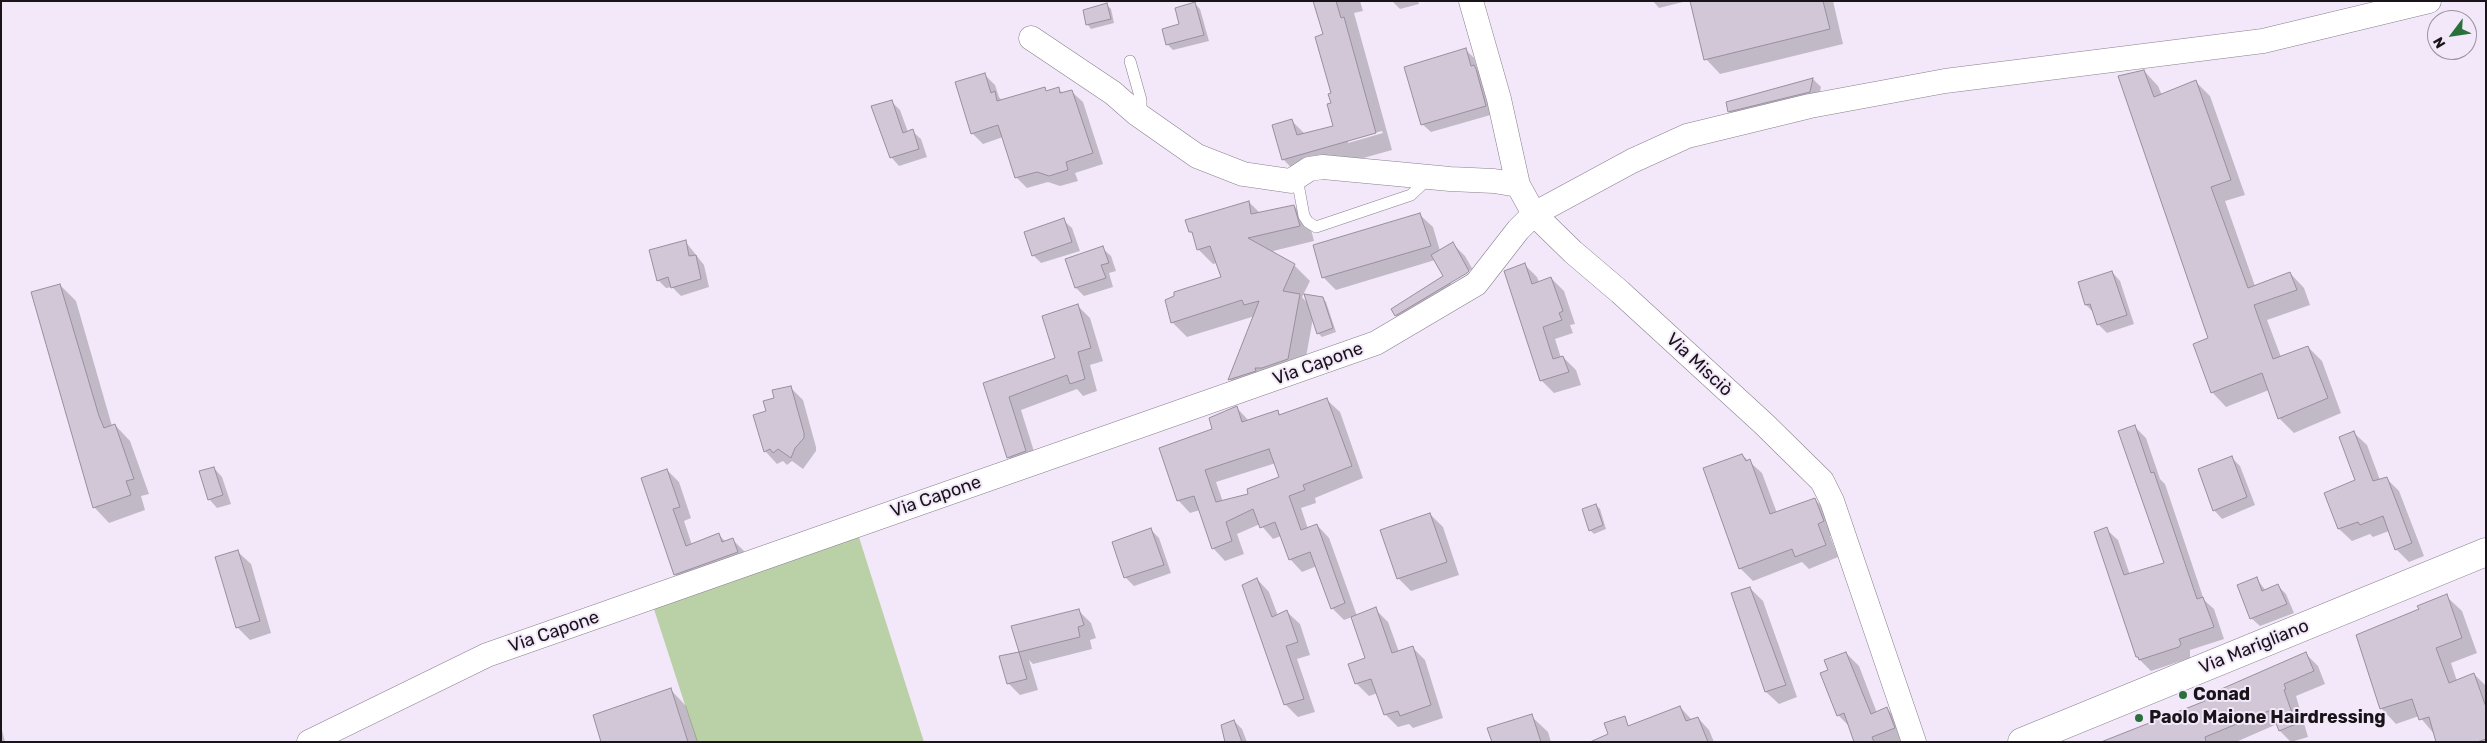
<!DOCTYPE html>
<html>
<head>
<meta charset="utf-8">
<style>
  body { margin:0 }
  #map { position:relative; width:2487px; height:743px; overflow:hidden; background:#f3e8f9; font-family:Rubik,sans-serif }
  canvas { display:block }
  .frame { position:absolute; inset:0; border:2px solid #18141a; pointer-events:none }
  .north { position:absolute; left:2427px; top:10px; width:50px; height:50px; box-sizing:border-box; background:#f3e8f9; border:1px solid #9b93a0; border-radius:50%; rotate:239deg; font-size:14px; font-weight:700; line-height:20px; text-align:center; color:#18141a }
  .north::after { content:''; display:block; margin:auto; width:18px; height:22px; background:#2a703c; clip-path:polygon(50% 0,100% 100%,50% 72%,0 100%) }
</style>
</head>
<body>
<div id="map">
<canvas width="2487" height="743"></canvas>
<div class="frame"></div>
<div class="north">N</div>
</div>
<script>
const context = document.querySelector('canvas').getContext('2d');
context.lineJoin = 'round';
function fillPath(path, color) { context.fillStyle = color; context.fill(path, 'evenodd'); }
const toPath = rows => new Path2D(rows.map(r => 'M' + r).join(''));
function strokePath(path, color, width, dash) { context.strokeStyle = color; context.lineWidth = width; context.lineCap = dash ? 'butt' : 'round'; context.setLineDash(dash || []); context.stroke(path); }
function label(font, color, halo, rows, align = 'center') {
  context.font = font + ' Rubik,sans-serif'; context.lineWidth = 4; context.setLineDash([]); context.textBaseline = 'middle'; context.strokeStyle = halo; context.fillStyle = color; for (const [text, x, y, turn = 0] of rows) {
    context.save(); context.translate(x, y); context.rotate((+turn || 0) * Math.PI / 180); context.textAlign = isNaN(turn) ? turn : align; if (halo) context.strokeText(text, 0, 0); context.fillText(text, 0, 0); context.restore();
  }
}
const green = toPath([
  [857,531,924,742,697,742,652,603]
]);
const shadow = toPath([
  [1314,1,1360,1,1363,11,1354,13,1392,150,1299,176,1283,159,1292,121,1305,134,1334,127,1325,35],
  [1382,131,1383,133,1348,143,1348,140],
  [1392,1,1418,1,1419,4,1400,9],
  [1653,1,1687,1,1659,8],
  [1691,1,1833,1,1843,44,1720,74,1706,59],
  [1194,3,1200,9,1209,41,1173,50,1168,45],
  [1107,5,1111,9,1114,23,1091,29,1088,25,1084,10],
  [1466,50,1474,58,1478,71,1482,75,1494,114,1431,132,1422,124],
  [2144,71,2158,86,2162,95,2196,82,2210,96,2245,195,2225,201,2255,286,2290,273,2304,288,2310,305,2267,320,2281,357,2308,347,2322,361,2341,413,2294,433,2279,418,2269,390,2226,407,2212,392,2210,338],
  [984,74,995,85,999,97,1002,101,1044,89,1048,92,1058,89,1064,94,1072,92,1083,102,1103,164,1075,173,1078,181,1060,186,1048,182,1027,188,1016,177,1003,137,983,144,972,133],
  [1813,79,1821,87,1818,100,1738,120,1729,111,1727,102],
  [891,101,900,110,908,132,912,131,921,139,927,157,899,166,891,157],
  [1249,202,1260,213,1294,206,1309,222,1314,241,1269,252,1294,265,1310,281,1302,297,1308,304,1322,298,1326,302,1336,332,1322,337,1318,333,1313,318,1303,374,1245,395,1230,380,1255,316,1187,337,1172,322,1222,278,1217,263,1213,264,1198,249,1194,235,1190,231],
  [1420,215,1433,227,1440,251,1453,244,1465,256,1481,284,1409,328,1396,315,1444,276,1435,260,1336,290,1323,277],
  [1472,269,1473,271,1451,284,1451,281],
  [1063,220,1072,228,1080,251,1041,263,1033,255],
  [685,241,704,265,709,287,681,296,672,287,666,288,658,280],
  [1102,248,1111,256,1116,271,1109,273,1113,287,1084,296,1076,288,1066,260],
  [1524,264,1537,277,1539,282,1551,278,1564,291,1575,324,1570,325,1573,333,1555,339,1561,358,1563,357,1576,370,1581,385,1554,393,1541,380],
  [2112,272,2120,281,2134,324,2107,333,2098,324,2094,313,2086,305,2079,283],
  [60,285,76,301,112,426,115,425,130,441,149,494,141,496,145,510,109,523,94,507],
  [1078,306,1090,318,1103,361,1090,365,1097,391,1083,396,1077,389,1021,410,1038,464,1020,470,1008,457,984,384,1057,359],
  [790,387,803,400,816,447,816,451,803,469,792,461,787,465,783,461,777,464,765,451,776,399],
  [1327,400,1340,412,1363,478,1315,498,1316,503,1301,508,1308,529,1317,525,1329,538,1357,616,1375,609,1388,622,1399,652,1413,648,1425,660,1443,718,1413,728,1409,724,1398,727,1385,714,1378,693,1369,696,1356,683,1367,659,1352,617,1344,620,1332,608,1317,566,1302,572,1290,559,1281,536,1273,539,1260,524,1237,534,1244,554,1225,561,1213,548,1200,510,1190,513,1178,500,1214,430,1237,408,1249,421,1277,411,1282,416],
  [1276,463,1281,478,1250,495,1223,502,1216,482],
  [2134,426,2146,438,2160,479,2165,484,2204,600,2214,609,2224,639,2190,650,2190,658,2151,671,2137,657,2106,529,2118,540,2130,575,2165,564],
  [2354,433,2367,445,2380,480,2386,478,2399,491,2424,556,2409,562,2396,549,2389,531,2373,537,2370,534,2352,541,2339,529,2326,494,2357,481],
  [1742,455,1762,473,1777,513,1815,500,1828,512,1836,534,1830,536,1838,557,1809,569,1802,562,1753,581,1740,568],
  [2232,458,2240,466,2255,505,2222,519,2214,510],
  [214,468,222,477,231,504,217,508,209,499],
  [667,470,679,482,691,518,684,521,692,545,719,535,726,542,732,539,744,551,749,564,687,586,675,574],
  [1596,505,1600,509,1606,529,1594,534,1590,530],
  [1430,514,1443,527,1459,575,1411,591,1399,579,1382,531],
  [1151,530,1159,538,1171,573,1134,586,1125,577],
  [238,552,251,564,271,633,250,640,237,627],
  [2256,578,2266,591,2278,586,2286,594,2294,613,2260,626,2251,618],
  [1257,579,1269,592,1278,616,1287,612,1300,624,1310,655,1297,659,1315,712,1298,717,1285,704],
  [1750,588,1763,601,1797,697,1779,704,1766,692],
  [2446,596,2462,611,2477,653,2451,663,2457,681,2474,674,2486,686,2486,742,2437,742,2435,735,2419,716,2396,724,2381,708,2421,610],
  [1079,611,1091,623,1096,638,1090,640,1092,649,1033,664,1029,660,1038,690,1020,695,1008,683,1001,657,1020,652,1013,627],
  [1846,653,1859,666,1877,713,1886,708,1899,721,1903,742,1855,742,1850,727,1838,715,1830,671],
  [2306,654,2318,666,2325,684,2296,696,2308,737,2291,742,2280,731,2277,724,2236,742,2126,742,2124,733,2206,702],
  [670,689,686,706,698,742,602,742],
  [1680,707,1692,720,1698,718,1709,730,1714,742,1659,742],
  [1531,716,1548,732,1551,742,1493,742],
  [1234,721,1242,729,1247,742,1227,742],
  [1,726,5,742,1,742]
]);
const building = toPath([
  [1313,1,1336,1,1341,18,1344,17,1376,133,1282,160,1272,125,1292,119,1297,135,1333,126,1327,104,1331,103,1328,94,1331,93,1315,37,1323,34,1313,1],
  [1690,1,1823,1,1830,29,1704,60,1690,1],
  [1195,2,1204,35,1166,45,1162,29,1179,24,1175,8,1195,2],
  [1107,3,1111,19,1086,25,1083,10,1107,3],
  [1466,48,1471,66,1474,65,1476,69,1486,106,1421,125,1404,67,1466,48],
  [2144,70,2154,97,2196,80,2231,180,2211,187,2248,288,2290,272,2297,290,2254,305,2273,359,2308,346,2328,398,2278,419,2262,373,2211,393,2193,344,2208,338,2118,76,2144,70],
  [985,73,991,93,995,91,997,101,1045,87,1046,91,1059,87,1060,93,1072,90,1093,153,1066,162,1068,170,1049,176,1037,172,1015,178,998,125,971,134,955,82,985,73],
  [1813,78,1810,92,1728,112,1726,102,1813,78],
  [892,100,903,133,913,129,919,149,890,158,871,106,892,100],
  [1249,201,1251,214,1294,205,1300,226,1248,238,1295,264,1283,291,1300,294,1288,359,1262,368,1255,368,1256,371,1228,380,1259,301,1244,305,1242,300,1171,323,1165,300,1174,296,1174,292,1221,277,1210,246,1197,250,1192,232,1189,232,1185,220,1249,201],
  [1420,213,1431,246,1322,278,1313,245,1420,213],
  [1064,218,1072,242,1032,256,1024,232,1064,218],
  [686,240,689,256,696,255,701,279,671,288,668,277,657,281,649,250,686,240],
  [1453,242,1469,271,1467,273,1395,316,1391,309,1443,276,1431,255,1453,242],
  [1103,246,1109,263,1101,265,1106,278,1075,288,1065,259,1103,246],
  [1525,263,1532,284,1551,277,1563,311,1559,313,1562,320,1543,327,1553,359,1563,356,1569,372,1540,381,1504,271,1525,263],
  [2112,271,2127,315,2097,325,2090,304,2085,305,2078,282,2112,271],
  [60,284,99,416,104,428,115,424,134,479,126,481,131,495,93,508,31,292,60,284],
  [1304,294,1323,297,1333,328,1317,334,1304,294],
  [1078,304,1091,348,1078,352,1085,379,1070,384,1067,375,1009,397,1026,451,1007,458,983,383,1055,358,1042,316,1078,304],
  [791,386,804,433,804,438,795,448,791,458,778,449,773,453,770,449,764,452,753,415,766,411,763,401,774,398,772,390,791,386],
  [1327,398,1352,466,1303,485,1305,490,1289,496,1301,530,1317,524,1345,603,1331,609,1310,552,1289,560,1275,522,1260,528,1253,509,1226,522,1232,541,1212,549,1194,496,1177,501,1159,448,1212,429,1209,418,1237,406,1242,422,1278,410,1279,415,1327,398],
  [1269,449,1279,477,1247,489,1248,494,1216,502,1205,470,1269,449],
  [2135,425,2151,473,2154,472,2197,599,2203,597,2214,627,2179,639,2181,644,2179,647,2139,660,2138,657,2136,657,2094,532,2107,527,2124,575,2164,563,2118,431,2135,425],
  [2354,431,2373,481,2387,477,2412,543,2395,550,2383,516,2360,525,2358,522,2338,529,2324,493,2355,480,2339,437,2354,431],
  [1742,454,1746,461,1750,459,1770,514,1815,498,1824,521,1818,524,1826,545,1795,557,1792,549,1739,569,1703,468,1742,454],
  [2232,456,2247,497,2213,511,2198,469,2232,456],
  [214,467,223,495,208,500,199,471,214,467],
  [667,469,680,507,673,509,686,546,719,533,722,542,733,538,738,552,674,575,641,478,667,469],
  [1596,504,1603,525,1589,531,1582,509,1596,504],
  [1430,513,1447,562,1397,579,1380,530,1430,513],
  [1151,528,1164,565,1124,578,1112,542,1151,528],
  [238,550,260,621,236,628,215,557,238,550],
  [2257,577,2262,591,2278,584,2287,604,2250,619,2237,585,2257,577],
  [1257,578,1272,617,1287,610,1298,642,1286,646,1304,699,1284,705,1242,585,1257,578],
  [1750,587,1786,685,1765,692,1731,593,1750,587],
  [2447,594,2462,638,2436,648,2449,683,2474,673,2486,707,2486,739,2477,742,2436,742,2429,717,2419,720,2412,699,2380,709,2356,635,2419,609,2417,606,2447,594],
  [1376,607,1392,653,1413,646,1431,705,1400,716,1398,711,1384,715,1371,679,1355,684,1348,664,1365,658,1351,617,1376,607],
  [1079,609,1084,625,1078,627,1080,637,1019,652,1011,626,1079,609],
  [1019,652,1027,679,1007,684,999,656,1019,652],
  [1846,652,1871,714,1887,707,1895,728,1872,737,1874,742,1854,742,1844,713,1837,716,1820,673,1828,670,1824,660,1846,652],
  [2306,652,2314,671,2284,684,2286,689,2284,690,2296,724,2279,731,2271,710,2205,737,2206,742,2101,742,2205,701,2203,697,2306,652],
  [671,688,688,742,601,742,593,715,671,688],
  [1680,706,1686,721,1698,717,1708,742,1590,742,1608,734,1604,723,1625,716,1628,726,1680,706],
  [1532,714,1541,742,1492,742,1487,728,1532,714],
  [1234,720,1242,742,1225,742,1221,725,1234,720]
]);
const lane = toPath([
  [1130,61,1141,100,1141,108,1137,114],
  [1297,178,1304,216,1308,222,1316,227,1411,195,1429,178]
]);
const street = toPath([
  [1471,1,1499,99,1518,185,1534,214,1573,252,1620,292,1764,424,1822,481,1832,501,1914,742],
  [1031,38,1113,93,1137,114,1197,156,1243,174,1291,181,1309,169,1323,167,1450,179,1494,181,1518,185],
  [309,742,487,655,1376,343,1476,284,1518,230,1534,214,1632,161,1687,136,1810,106,1945,81,2263,41,2429,1]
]);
const secondary = toPath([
  [2022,742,2486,552]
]);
const markers = [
  [2183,695,5,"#2a703c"],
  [2139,718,5,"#2a703c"]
];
const streetNames = [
  ["Via Capone",1318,364,-20],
  ["Via Misciò",1699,365,43],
  ["Via Capone",936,497,-19],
  ["Via Capone",554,632,-19],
  ["Via Marigliano",2254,647,-22]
];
const poiNames = [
  ["Conad",2193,695],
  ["Paolo Maione Hairdressing",2149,718]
];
fillPath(green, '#bad0a7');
fillPath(shadow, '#0003');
fillPath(building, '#d2c7d7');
strokePath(building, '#988e9d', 1);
strokePath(lane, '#897f8e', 12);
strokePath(street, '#897f8e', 25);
strokePath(secondary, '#897f8e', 29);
strokePath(lane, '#fff', 11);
strokePath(street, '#fff', 24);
strokePath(secondary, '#fff', 28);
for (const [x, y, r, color] of markers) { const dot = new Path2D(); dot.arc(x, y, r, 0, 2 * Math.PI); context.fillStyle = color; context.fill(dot); strokePath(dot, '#f3e8f9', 2); }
label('18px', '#18141a', '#f3e8f9', streetNames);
label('bold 18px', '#18141a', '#f3e8f9', poiNames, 'left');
</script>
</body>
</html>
